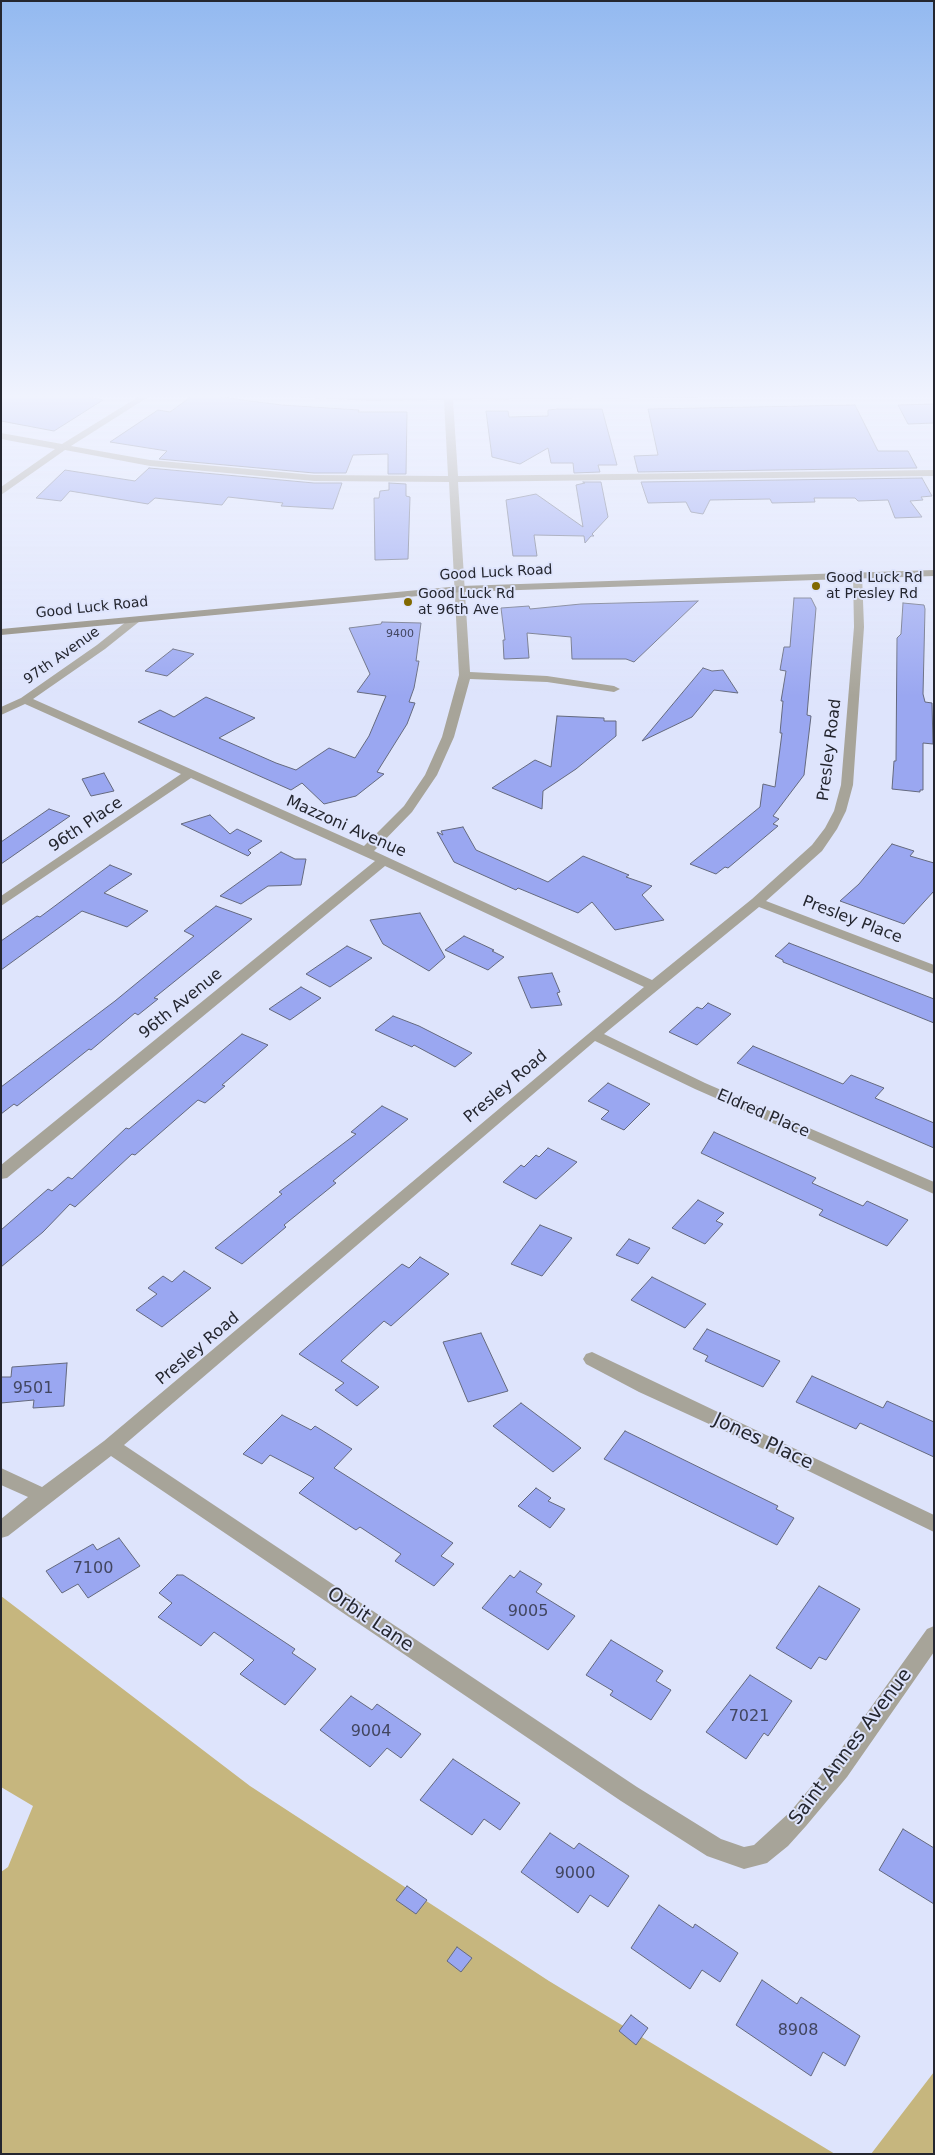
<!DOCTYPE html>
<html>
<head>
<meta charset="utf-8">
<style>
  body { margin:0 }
  #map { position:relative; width:935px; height:2155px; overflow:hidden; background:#dee4fc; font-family:"DejaVu Sans",sans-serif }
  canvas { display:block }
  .frame { position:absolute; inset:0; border:2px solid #24262f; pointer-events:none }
</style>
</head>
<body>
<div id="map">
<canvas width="935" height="2155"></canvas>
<div class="frame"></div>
</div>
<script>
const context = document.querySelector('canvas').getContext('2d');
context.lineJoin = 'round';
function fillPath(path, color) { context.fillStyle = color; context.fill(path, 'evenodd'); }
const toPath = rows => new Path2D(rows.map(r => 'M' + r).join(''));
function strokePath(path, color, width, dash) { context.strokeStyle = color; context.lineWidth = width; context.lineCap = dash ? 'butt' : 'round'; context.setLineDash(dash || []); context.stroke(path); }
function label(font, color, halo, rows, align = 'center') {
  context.font = font + ' "DejaVu Sans",sans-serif'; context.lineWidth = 4; context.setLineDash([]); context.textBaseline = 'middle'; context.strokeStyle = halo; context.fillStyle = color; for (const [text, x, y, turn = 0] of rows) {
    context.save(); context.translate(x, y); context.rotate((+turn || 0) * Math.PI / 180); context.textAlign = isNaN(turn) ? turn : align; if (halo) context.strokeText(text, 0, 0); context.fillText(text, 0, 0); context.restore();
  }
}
const green = toPath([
  [1,1596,250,1786,549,1981,835,2154,1,2154,1,1872,8,1867,33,1806,1,1787],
  [934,2072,934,2154,871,2154]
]);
const building = toPath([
  [1,394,70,394,103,400,54,431,1,421,1,394],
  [195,394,282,405,359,410,358,412,407,412,406,474,388,474,388,454,353,455,346,473,314,473,159,459,167,451,110,442,158,410,170,412,195,394],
  [934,404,934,423,908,424,898,405,934,404],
  [855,405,878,451,908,451,917,468,638,472,634,456,658,455,648,409,855,405],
  [558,409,602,409,617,465,598,465,600,472,574,473,573,463,551,463,548,448,520,464,492,457,486,411,508,411,509,417,548,416,548,410,558,409],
  [149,468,314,483,342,483,333,509,281,506,283,503,228,497,222,505,155,498,148,504,70,491,61,501,36,498,65,470,135,481,149,468],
  [922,478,932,496,921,497,923,500,910,501,922,517,895,518,888,500,858,501,855,498,814,498,815,502,772,503,770,499,710,500,703,514,691,512,686,502,648,503,641,482,922,478],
  [583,482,601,482,608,517,592,534,594,536,591,536,585,543,584,536,534,535,537,556,513,556,506,500,536,494,583,527,576,485,585,483,583,482],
  [389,483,406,484,406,496,410,497,408,559,375,560,374,498,379,498,380,491,389,490,389,483],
  [794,598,811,598,816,608,807,715,811,716,804,775,773,816,779,819,773,824,778,826,728,868,725,867,716,874,690,864,760,807,763,784,775,787,782,733,780,733,783,701,781,701,786,671,780,670,784,647,790,647,794,598],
  [698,601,634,662,626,659,572,659,571,637,527,633,529,658,504,659,503,640,505,640,501,608,529,606,530,609,581,604,698,601],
  [903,603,924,605,925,609,923,694,925,702,932,703,933,744,923,743,923,790,920,790,920,792,892,789,894,761,896,761,897,638,901,634,903,603],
  [382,622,421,623,416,661,419,661,414,688,409,702,415,703,407,724,377,772,384,774,356,796,324,804,302,783,291,790,138,722,160,710,174,717,206,697,255,718,219,738,276,763,296,770,329,748,355,758,369,736,386,696,357,692,370,674,349,628,381,624,382,622],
  [173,649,194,654,167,676,145,671,173,649],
  [703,668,712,671,723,670,738,693,714,690,692,717,642,741,703,668],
  [557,716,604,718,604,721,616,721,616,736,576,769,543,791,542,809,492,788,535,760,551,767,557,716],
  [104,773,114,791,91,796,82,779,104,773],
  [49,809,70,816,1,864,1,842,49,809],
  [210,815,230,834,237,829,262,841,248,850,251,853,248,856,181,824,210,815],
  [463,827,476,850,548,882,583,856,629,875,626,877,652,886,642,895,664,920,615,930,592,902,578,913,518,888,516,890,454,862,437,832,443,835,441,831,463,827],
  [892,844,914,851,910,856,934,863,934,891,904,924,840,901,859,884,892,844],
  [281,852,295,859,306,859,301,885,268,886,241,904,220,896,281,852],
  [110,865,132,874,104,893,148,911,127,927,82,911,1,970,1,941,37,916,40,917,110,865],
  [216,906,252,919,154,998,158,999,138,1015,135,1013,91,1050,89,1049,17,1106,14,1104,1,1114,1,1087,115,1001,194,936,184,931,216,906],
  [420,913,445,957,429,971,383,944,370,920,420,913],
  [464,936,494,950,492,951,504,957,488,970,445,950,464,936],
  [789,943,934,999,934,1023,783,962,783,960,775,956,789,943],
  [347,946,372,958,330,987,306,974,347,946],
  [552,973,560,992,557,993,562,1005,531,1008,518,977,552,973],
  [301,987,321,998,290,1020,269,1009,301,987],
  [708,1003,731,1014,697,1045,669,1032,697,1007,702,1009,708,1003],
  [393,1016,419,1026,472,1053,455,1067,414,1045,412,1047,375,1030,393,1016],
  [242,1034,268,1045,222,1085,225,1086,205,1103,198,1100,135,1155,132,1154,75,1207,70,1204,43,1232,1,1267,1,1230,48,1189,52,1191,68,1177,72,1179,126,1128,129,1129,242,1034],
  [753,1046,843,1084,851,1075,884,1088,875,1098,934,1123,934,1148,737,1063,753,1046],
  [608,1083,650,1104,624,1130,601,1119,609,1111,588,1101,608,1083],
  [382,1106,408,1119,333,1181,336,1183,284,1225,286,1227,242,1264,215,1248,282,1194,279,1192,356,1134,351,1132,382,1106],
  [714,1132,816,1178,812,1183,863,1206,867,1201,908,1220,887,1246,819,1215,823,1210,701,1153,714,1132],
  [548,1148,577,1162,536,1199,503,1182,521,1165,524,1167,536,1155,539,1157,548,1148],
  [698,1200,724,1213,716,1221,723,1224,705,1244,672,1228,698,1200],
  [540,1225,572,1238,542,1276,511,1264,540,1225],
  [629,1239,650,1248,638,1264,616,1255,629,1239],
  [420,1257,449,1274,391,1326,384,1321,341,1361,379,1387,357,1406,335,1390,344,1383,299,1354,402,1264,409,1268,420,1257],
  [184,1271,211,1288,162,1327,136,1310,157,1294,148,1288,163,1276,172,1282,184,1271],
  [652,1277,706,1304,685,1328,631,1300,652,1277],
  [707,1329,780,1361,763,1387,705,1361,708,1356,693,1349,707,1329],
  [481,1333,508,1391,468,1402,443,1342,481,1333],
  [67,1363,64,1406,33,1408,34,1400,1,1403,1,1377,11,1377,12,1367,67,1363],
  [812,1376,883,1408,887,1401,934,1422,934,1457,860,1423,856,1429,796,1402,812,1376],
  [521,1403,581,1448,553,1472,493,1426,521,1403],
  [282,1415,311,1430,315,1426,352,1449,334,1468,453,1543,441,1556,454,1564,434,1586,395,1561,401,1554,360,1527,356,1530,299,1493,314,1478,270,1455,262,1464,243,1454,282,1415],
  [625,1431,778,1506,776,1509,794,1518,777,1545,604,1459,625,1431],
  [536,1488,551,1498,548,1501,565,1509,550,1528,518,1506,536,1488],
  [119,1538,140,1566,88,1598,78,1584,62,1593,46,1571,93,1544,97,1550,119,1538],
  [520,1571,542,1584,536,1592,575,1616,548,1650,482,1608,510,1575,514,1578,520,1571],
  [177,1575,183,1575,295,1649,292,1653,316,1669,285,1705,240,1674,254,1660,214,1632,201,1646,158,1617,172,1603,159,1593,177,1575],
  [819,1586,860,1609,826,1660,819,1657,811,1669,776,1648,819,1586],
  [611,1640,663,1671,656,1681,671,1690,651,1720,610,1695,613,1691,586,1675,611,1640],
  [750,1675,792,1701,768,1736,764,1733,746,1759,706,1732,750,1675],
  [351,1696,372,1710,377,1704,421,1734,401,1758,387,1748,370,1767,320,1730,351,1696],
  [453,1759,520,1803,500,1830,484,1819,472,1835,420,1800,453,1759],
  [903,1829,934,1848,934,1904,879,1870,903,1829],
  [550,1833,574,1849,579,1843,629,1876,608,1907,590,1895,578,1913,521,1872,550,1833],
  [407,1886,427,1900,416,1914,396,1900,407,1886],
  [659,1905,693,1928,695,1924,738,1953,720,1982,702,1970,690,1989,631,1948,659,1905],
  [457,1947,472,1958,461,1972,447,1961,457,1947],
  [762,1980,797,2004,801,1997,860,2036,845,2066,823,2052,811,2076,736,2025,762,1980],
  [631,2015,648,2028,636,2045,619,2031,631,2015]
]);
const minor = toPath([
  [143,394,153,394,71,446,150,460,314,475,448,476,444,400,369,401,296,397,292,394,724,394,720,397,453,400,458,476,934,470,934,476,458,482,470,672,547,676,614,686,620,689,614,692,547,682,470,679,454,737,437,775,412,812,374,851,652,980,752,899,812,845,825,828,834,811,841,785,854,627,853,576,862,574,864,627,853,785,846,811,837,829,822,851,766,901,934,965,934,974,759,907,604,1034,705,1083,934,1182,934,1194,695,1089,595,1041,124,1445,637,1787,721,1839,744,1847,754,1845,790,1812,831,1763,927,1629,934,1626,934,1652,847,1777,806,1826,788,1846,767,1863,744,1869,707,1856,621,1801,111,1456,8,1536,1,1538,1,1519,28,1497,1,1485,1,1468,42,1487,104,1441,644,987,385,866,7,1178,1,1179,1,1165,375,861,191,778,1,906,1,896,181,774,25,704,1,715,1,707,21,698,97,645,132,617,140,617,140,621,105,649,33,699,364,846,404,806,425,775,442,737,459,675,449,482,314,481,150,466,65,450,1,495,1,487,55,449,1,439,1,433,62,444,143,394],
  [592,1352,934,1515,934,1532,755,1445,639,1392,586,1364,583,1359,586,1354,592,1352]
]);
const secondary = toPath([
  [934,570,934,576,461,592,1,635,1,629,461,586,934,570]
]);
const markers = [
  [816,586,5,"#816901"],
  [408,602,5,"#816901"]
];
const farNumbernames = [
  ["9400",400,634]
];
const farStreetnames = [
  ["Good Luck Road",496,573,-3],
  ["Good Luck Road",92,608,-6],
  ["97th Avenue",62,656,-35]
];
const farPoinames = [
  ["Good Luck Rd",826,578],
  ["at Presley Rd",826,594],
  ["Good Luck Rd",418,594],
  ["at 96th Ave",418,610]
];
const streetNames = [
  ["Presley Road",830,750,-83],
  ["96th Place",86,825,-34],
  ["Mazzoni Avenue",346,827,24],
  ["Presley Place",852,920,21],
  ["96th Avenue",181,1004,-39],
  ["Presley Road",506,1087,-40],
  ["Eldred Place",763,1114,23],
  ["Presley Road",198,1349,-40]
];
const nearNumbernames = [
  ["9501",33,1389],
  ["7100",93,1569],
  ["9005",528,1612],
  ["7021",749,1717],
  ["9004",371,1732],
  ["9000",575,1874],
  ["8908",798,2031]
];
const nearStreetnames = [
  ["Jones Place",763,1442,25],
  ["Orbit Lane",370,1620,34],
  ["Saint Annes Avenue",851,1747,-53]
];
fillPath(green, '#c6b67e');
fillPath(building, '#9aa7f1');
strokePath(building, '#64697e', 1);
fillPath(minor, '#a7a499');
fillPath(secondary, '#898475');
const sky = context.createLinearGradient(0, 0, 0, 696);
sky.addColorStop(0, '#93b9f0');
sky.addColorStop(0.57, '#f0f3fe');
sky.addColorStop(1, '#f0f3fe00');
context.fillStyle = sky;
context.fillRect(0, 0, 935, 696);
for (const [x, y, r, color] of markers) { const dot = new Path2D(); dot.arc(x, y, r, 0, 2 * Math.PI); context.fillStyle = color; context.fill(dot); strokePath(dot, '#dee4fc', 2); }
label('11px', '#424660', null, farNumbernames);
label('14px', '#24262f', '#dee4fc', farStreetnames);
label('14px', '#24262f', '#dee4fc', farPoinames, 'left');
label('16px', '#24262f', '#dee4fc', streetNames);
label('16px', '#424660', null, nearNumbernames);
label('19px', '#24262f', '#dee4fc', nearStreetnames);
</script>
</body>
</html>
